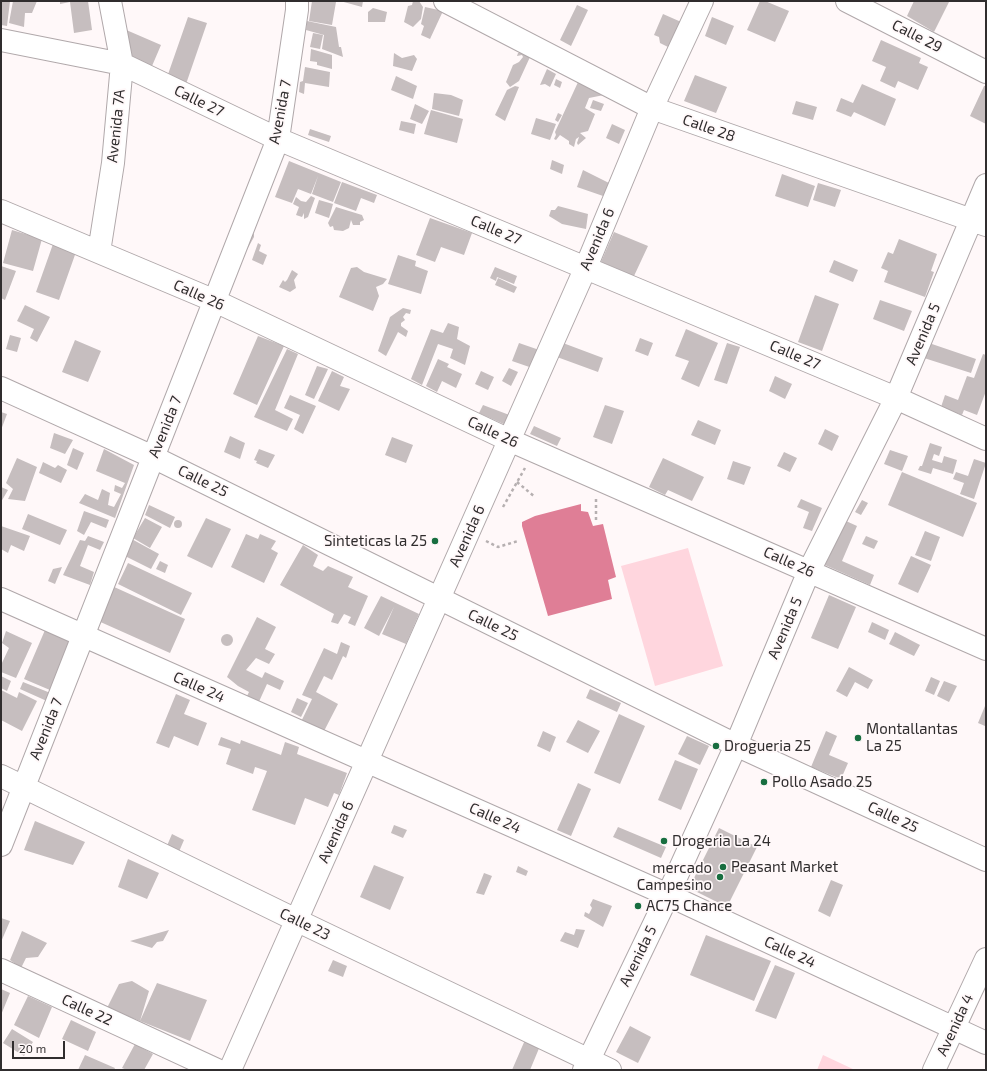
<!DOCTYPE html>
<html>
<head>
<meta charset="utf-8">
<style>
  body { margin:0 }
  #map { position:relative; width:987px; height:1071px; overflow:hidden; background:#fff8f9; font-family:"Exo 2",sans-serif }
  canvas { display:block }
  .frame { position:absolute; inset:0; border:2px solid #302d2e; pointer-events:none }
  .scale { position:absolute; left:12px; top:1041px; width:53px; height:18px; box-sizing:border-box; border:2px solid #302d2e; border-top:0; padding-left:5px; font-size:12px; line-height:14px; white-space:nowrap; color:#302d2e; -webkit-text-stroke:3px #fff8f9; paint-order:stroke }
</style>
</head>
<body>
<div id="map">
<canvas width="987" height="1071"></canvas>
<div class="frame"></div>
<div class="scale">20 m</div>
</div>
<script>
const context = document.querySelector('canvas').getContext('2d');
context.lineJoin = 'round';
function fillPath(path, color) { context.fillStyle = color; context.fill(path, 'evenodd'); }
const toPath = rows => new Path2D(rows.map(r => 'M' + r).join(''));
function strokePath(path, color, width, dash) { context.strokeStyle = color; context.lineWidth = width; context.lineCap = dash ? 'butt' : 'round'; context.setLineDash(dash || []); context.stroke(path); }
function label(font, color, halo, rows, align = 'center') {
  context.font = font + ' "Exo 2",sans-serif'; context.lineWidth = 3.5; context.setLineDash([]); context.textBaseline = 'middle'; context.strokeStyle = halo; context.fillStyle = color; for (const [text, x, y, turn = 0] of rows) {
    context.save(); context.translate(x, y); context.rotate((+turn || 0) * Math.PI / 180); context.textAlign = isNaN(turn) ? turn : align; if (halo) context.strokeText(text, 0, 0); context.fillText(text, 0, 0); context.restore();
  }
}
const green = toPath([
  [688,548,723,666,655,686,621,566],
  [823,1055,855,1070,817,1070]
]);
const water = toPath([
  [581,504,581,511,588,512,593,526,603,524,616,577,608,580,612,599,548,616,522,526,522,522,535,516]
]);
const building = toPath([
  [1,1,10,1,7,26,1,25],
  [13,1,37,1,32,13,25,13,24,27,9,23],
  [60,1,88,1,92,30,74,33,70,2,60,4],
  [312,1,336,2,332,25,309,21],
  [340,1,363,1,362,7],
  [413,1,419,1,423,7,421,19,413,27,404,22,408,6,412,5],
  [760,1,765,1,789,11,775,42,747,30],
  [914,1,949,2,934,32,907,16],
  [577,5,588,10,571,46,560,40],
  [425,7,443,11,430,39,421,35,424,26,421,24],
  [373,8,387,12,385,22,368,22,368,12],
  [663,14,688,25,676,51,660,43,659,37,654,35],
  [188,17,207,23,185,87,166,80],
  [712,17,734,26,726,45,705,36],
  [307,21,336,27,339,47,341,47,343,57,322,49,324,35,306,30],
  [124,29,161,45,152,66,125,54],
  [313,33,323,35,320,49,310,47],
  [881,40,921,58,919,63,928,67,918,90,898,81,895,88,880,81,886,67,872,61],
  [311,49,332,55,332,69,317,65,317,62,310,61],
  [527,50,530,57,519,81,510,87,506,82,513,65,519,62,523,57,522,55,517,56,518,53],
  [394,53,402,58,414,55,417,59,412,71,393,66],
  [305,67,330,72,329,87,305,83,304,94,299,92,300,82,303,81],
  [547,69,556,74,550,87,545,84,540,85],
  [695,75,727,87,716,113,684,101],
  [396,76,417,86,413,99,391,90],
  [556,79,562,82,560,88,554,85],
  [579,80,604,95,589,98,585,108,595,114,588,131,580,133,586,138,578,145,577,143,579,137,576,139,574,147,569,144,569,141,560,135,556,140,554,139,556,135,555,132],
  [862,84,896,99,885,126,854,112,851,117,836,111,841,98,853,103],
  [515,86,519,87,505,121,495,115,507,90],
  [984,86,986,86,986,124,970,116],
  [434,93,451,95,463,100,459,116,432,109],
  [593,100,604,104,601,111,590,108],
  [796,101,817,107,813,120,792,114],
  [415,104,429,111,422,124,410,119],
  [431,110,463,119,457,143,424,134],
  [558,113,562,115,558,122,555,120],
  [536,118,556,124,550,140,531,134],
  [401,121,416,124,414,134,399,130],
  [612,124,625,130,619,144,606,138],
  [310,129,331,136,329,142,308,135],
  [552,160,564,165,562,174,550,169],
  [289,161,341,182,333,202,312,194,318,176,311,194,298,189,292,203,275,197],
  [583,170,611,184,606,197,577,187],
  [782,174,815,186,808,207,775,196],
  [342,182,377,195,374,203,361,198,356,211,334,203],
  [818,183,841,190,835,207,813,200],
  [311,196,315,198,308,217,304,219,304,213,302,217,296,215,299,207,293,204,296,197,301,201,306,202],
  [319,200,333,204,329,218,315,213],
  [558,206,588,214,586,229,562,224,549,216,551,210,555,210],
  [336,207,362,215,364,220,360,222,360,225,353,225,351,220,349,228,343,231,334,230,333,226,330,227,328,223],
  [430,218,472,233,464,255,441,247,435,262,416,255],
  [12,230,42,239,33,271,3,263],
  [249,232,254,234,254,237,244,255],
  [614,232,648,246,634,276,601,262],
  [899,239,937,254,931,271,934,272,925,297,884,282,888,271,881,268,888,252,893,254],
  [258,243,261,245,259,251,267,255,263,265,252,260],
  [53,244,76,252,59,300,36,292],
  [398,255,416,261,415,266,428,271,421,294,388,284],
  [834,260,858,270,853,282,829,272],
  [1,266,16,271,5,300,1,298],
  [357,267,364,272,387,279,383,284,376,287,379,296,373,311,339,297,351,268],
  [495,267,517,276,514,284,497,277,496,281,490,278],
  [292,270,298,274,294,280,296,288,290,292,279,287,283,280,285,282,287,280],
  [498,278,517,287,514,293,495,285],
  [815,295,839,304,822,351,798,342],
  [880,300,912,311,904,331,873,319],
  [25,305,50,317,37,342,30,338,34,329,17,321],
  [403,308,411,310,410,314,406,313,403,317,405,320,401,323,401,326,408,331,406,337,398,332,386,356,378,351,390,317],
  [448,323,459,327,457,339,470,346,465,365,450,358,453,349,438,344,422,385,411,379,431,329,443,333],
  [686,329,718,343,699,387,681,379,689,361,675,356],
  [10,335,21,338,17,352,6,349],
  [258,336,284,346,257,405,233,394],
  [640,338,653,343,648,356,635,351],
  [75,340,101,351,88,382,62,372],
  [519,343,545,352,538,370,512,361],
  [563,343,603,358,598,372,557,357],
  [727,343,740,347,727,384,714,380],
  [929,343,976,359,971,373,924,358],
  [287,349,298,354,275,410,293,419,287,431,254,417],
  [983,354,986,355,986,391,977,415,964,410,962,415,941,407,945,395,958,400,967,376,974,378],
  [438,359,449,364,447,367,462,374,456,388,442,381,437,392,426,386],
  [317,366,328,369,314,399,305,395],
  [509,368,518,372,511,386,502,381],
  [332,371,344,377,340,386,350,389,339,411,318,401],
  [481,371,494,377,488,390,475,384],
  [775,376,792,384,785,399,769,391],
  [290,395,316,406,303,434,294,429,300,415,284,408],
  [483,405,512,416,508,426,479,413],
  [605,405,624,411,612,444,593,437],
  [1,412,7,414,1,430],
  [698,420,721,430,715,445,691,435],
  [534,426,561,438,557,446,530,434],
  [825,429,839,436,832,451,818,444],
  [54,433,73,440,65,454,50,448],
  [230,436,245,443,240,459,224,452],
  [392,437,413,445,406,463,385,455],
  [930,443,942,447,939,456,934,454,932,460,942,463,944,456,957,460,953,474,933,468,931,474,918,470,920,466,922,466],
  [73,448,84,453,77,470,67,465],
  [104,449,134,465,115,518,79,503,85,494,98,500,102,489,110,493,108,505,114,507,121,494,114,491,115,485,122,488,125,483,96,471],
  [259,449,275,455,268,468,256,463,257,461,254,460],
  [890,450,908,456,902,471,884,464],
  [784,452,797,458,790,472,777,466],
  [17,458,37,467,25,501,8,499,13,489,6,483],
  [663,458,704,477,692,501,668,490,665,495,649,487],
  [974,459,986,463,974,499,960,494,964,483,953,479,956,472,968,476],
  [733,461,751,467,744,485,727,479],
  [43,462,55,468,58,465,67,470,61,483,39,473],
  [902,472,977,503,963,537,888,505],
  [1,487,8,490,1,502],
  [801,499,822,508,812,531,803,528,809,512,797,507],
  [862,500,868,503,861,515,855,512],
  [149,505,175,517,170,528,145,515],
  [84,511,109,520,106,528,91,522,84,535,77,531],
  [28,514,67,530,60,545,22,529],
  [145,518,162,527,150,548,133,538],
  [206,518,231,529,212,568,187,556],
  '174 524a4 4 0 1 1 8 0a4 4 0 1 1-8 0Z',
  [846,521,857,526,842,561,874,575,870,585,825,565],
  [1,526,30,536,24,551,11,545,8,553,1,549],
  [925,531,940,537,931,561,915,555],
  [246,534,258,539,260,534,276,541,271,549,278,553,264,583,231,567],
  [88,536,104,542,100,550,88,545,80,566,94,572,90,585,63,575,80,540,85,541],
  [866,536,878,541,874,549,862,544],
  [128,537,159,554,151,569,119,553],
  [303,545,318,555,313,566,323,571,328,566,353,577,348,587,368,596,355,626,348,623,351,617,344,614,338,624,331,622,334,614,280,585],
  [911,556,931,565,918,593,898,584],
  [160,561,168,565,165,573,156,569],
  [128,563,192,593,181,615,118,584],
  [62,567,55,584,48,581,53,569],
  [112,586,185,619,170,653,96,620],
  [829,595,856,607,838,649,811,638],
  [381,596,419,614,406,644,382,634,394,607,379,636,364,628],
  [257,617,276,627,265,649,275,654,269,664,256,658,246,670,262,678,265,672,284,681,280,690,267,684,257,706,245,700,249,692,238,686,227,677],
  [872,622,889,630,885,640,868,632],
  [48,623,81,639,57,693,24,679],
  [6,631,32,643,16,678,1,672,1,665,9,648,2,643],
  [895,632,920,645,914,656,889,644],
  '221 640a6 6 0 1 1 12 0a6 6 0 1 1-12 0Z',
  [341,642,350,646,346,658,343,656,332,680,324,676,316,692,338,704,322,735,300,724,312,699,302,695,324,648,337,654],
  [849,667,873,680,868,689,855,682,847,697,836,691],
  [1,676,11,681,7,691,1,688],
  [931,677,940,681,934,695,925,691],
  [944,681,957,686,949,702,937,696],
  [23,682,53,694,49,702,20,689],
  [590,689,621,703,617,712,586,698],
  [1,690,17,698,19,692,37,701,22,731,1,720],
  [176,694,190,700,184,714,207,723,198,746,174,736,169,748,156,743],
  [297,698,308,703,301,717,291,712],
  [985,706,986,707,985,726,978,723],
  [619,714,645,726,620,784,594,773],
  [578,720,600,731,588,753,566,742],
  [543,731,556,737,550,752,537,746],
  [826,731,837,736,829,755,848,763,841,779,811,767],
  [687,736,709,746,700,765,678,754],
  [221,737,240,744,241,740,281,755,285,742,299,747,297,754,347,773,339,795,334,793,328,807,305,798,295,825,252,810,267,771,255,767,253,774,226,764,231,749,218,745],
  [675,760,698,769,681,810,658,800],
  [578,783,591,789,571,836,557,830],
  [35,821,85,842,73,865,24,850],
  [394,825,407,830,403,838,391,833],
  [618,827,666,847,661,858,613,837],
  [719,828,757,847,727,907,689,888],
  [172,834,184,840,178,854,166,848],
  [128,859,159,873,147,899,118,887],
  [374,865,404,877,390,910,360,897],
  [518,866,528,871,526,876,516,872],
  [484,873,492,876,484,895,476,893],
  [831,880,843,885,830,917,818,911],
  [593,899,612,906,603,927,584,916,585,912,589,914,592,908,590,905],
  [1,918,10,921,1,942],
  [576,929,585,930,578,948,560,941,565,932,574,935],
  [169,930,163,941,157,942,152,948,130,941],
  [22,931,47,943,38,957,26,958,21,968,10,960],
  [706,935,771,961,754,1001,690,975],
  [333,960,347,966,343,977,328,971],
  [775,965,795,973,776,1019,755,1011],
  [132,981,149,991,140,1021,157,983,207,1000,190,1041,140,1021,107,1008,119,984],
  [1,989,10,993,1,1015],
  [28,996,52,1007,39,1038,14,1025],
  [71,1020,96,1032,88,1051,62,1039],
  [630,1026,651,1037,638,1063,616,1052],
  [12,1029,33,1042,24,1056,3,1043],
  [525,1040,540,1046,530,1070,512,1070],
  [135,1044,153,1054,144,1070,127,1070,122,1068],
  [85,1055,115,1068,114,1070,78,1070]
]);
const path = toPath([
  [517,482,535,497],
  [503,507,525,468],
  [596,520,596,498],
  [486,541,498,547,518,541]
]);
const minor = toPath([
  [445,1,652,108,986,225],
  [847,1,986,72],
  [1,40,122,64,278,139,896,398,986,439],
  [1,211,215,301,509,440,986,649],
  [99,252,113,163,122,64,110,1],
  [1,388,153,457,736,745,986,860],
  [1,599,668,895,986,1043],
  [1,776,296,920,610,1070],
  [1,845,278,139,297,10,297,1],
  [1,970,217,1070],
  [230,1070,586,267,652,108,702,1],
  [584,1070,668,895,736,745,809,571,896,398,986,185],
  [934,1070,986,959]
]);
const markers = [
  [435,541,4,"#186e40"],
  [858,738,4,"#186e40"],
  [716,746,4,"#186e40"],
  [764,782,4,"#186e40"],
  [664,841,4,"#186e40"],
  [723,867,4,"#186e40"],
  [720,877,4,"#186e40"],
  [638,906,4,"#186e40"]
];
const streetNames = [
  ["Calle 29",917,36,27],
  ["Calle 27",199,101,26],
  ["Avenida 7",280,112,-79],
  ["Avenida 7A",116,126,-84],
  ["Calle 28",709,128,19],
  ["Calle 27",496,230,23],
  ["Avenida 6",597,239,-67],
  ["Calle 26",199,295,24],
  ["Avenida 5",923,334,-67],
  ["Calle 27",795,355,23],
  ["Avenida 7",165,427,-68],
  ["Calle 26",493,432,25],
  ["Calle 25",203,481,26],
  ["Avenida 6",467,536,-66],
  ["Calle 26",789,562,24],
  ["Calle 25",493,625,26],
  ["Avenida 5",785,628,-67],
  ["Calle 24",199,687,24],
  ["Avenida 7",46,729,-68],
  ["Calle 25",893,817,25],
  ["Calle 24",495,818,24],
  ["Avenida 6",336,832,-66],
  ["Calle 23",305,924,26],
  ["Calle 24",790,952,25],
  ["Avenida 5",638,956,-64],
  ["Calle 22",87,1010,25],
  ["Avenida 4",955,1025,-65]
];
const poiNames = [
  ["Sinteticas la 25",427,541,"right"],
  ["Montallantas",866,729],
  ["La 25",866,746],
  ["Drogueria 25",724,746],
  ["Pollo Asado 25",772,782],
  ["Drogeria La 24",672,841],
  ["Peasant Market",731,867],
  ["mercado",712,868,"right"],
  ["Campesino",712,885,"right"],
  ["AC75 Chance",646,906]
];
fillPath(green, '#ffd6de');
fillPath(water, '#df7e96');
fillPath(building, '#c6bebf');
strokePath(minor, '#b0a8aa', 24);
strokePath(path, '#b6b0b1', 2.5, [3, 3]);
strokePath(minor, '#fff', 22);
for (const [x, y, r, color] of markers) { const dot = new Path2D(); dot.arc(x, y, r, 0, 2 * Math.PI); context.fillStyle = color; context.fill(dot); strokePath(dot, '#fff8f9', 1.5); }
label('15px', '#302d2e', '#fff8f9', streetNames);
label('15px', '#302d2e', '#fff8f9', poiNames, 'left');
</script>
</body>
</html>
